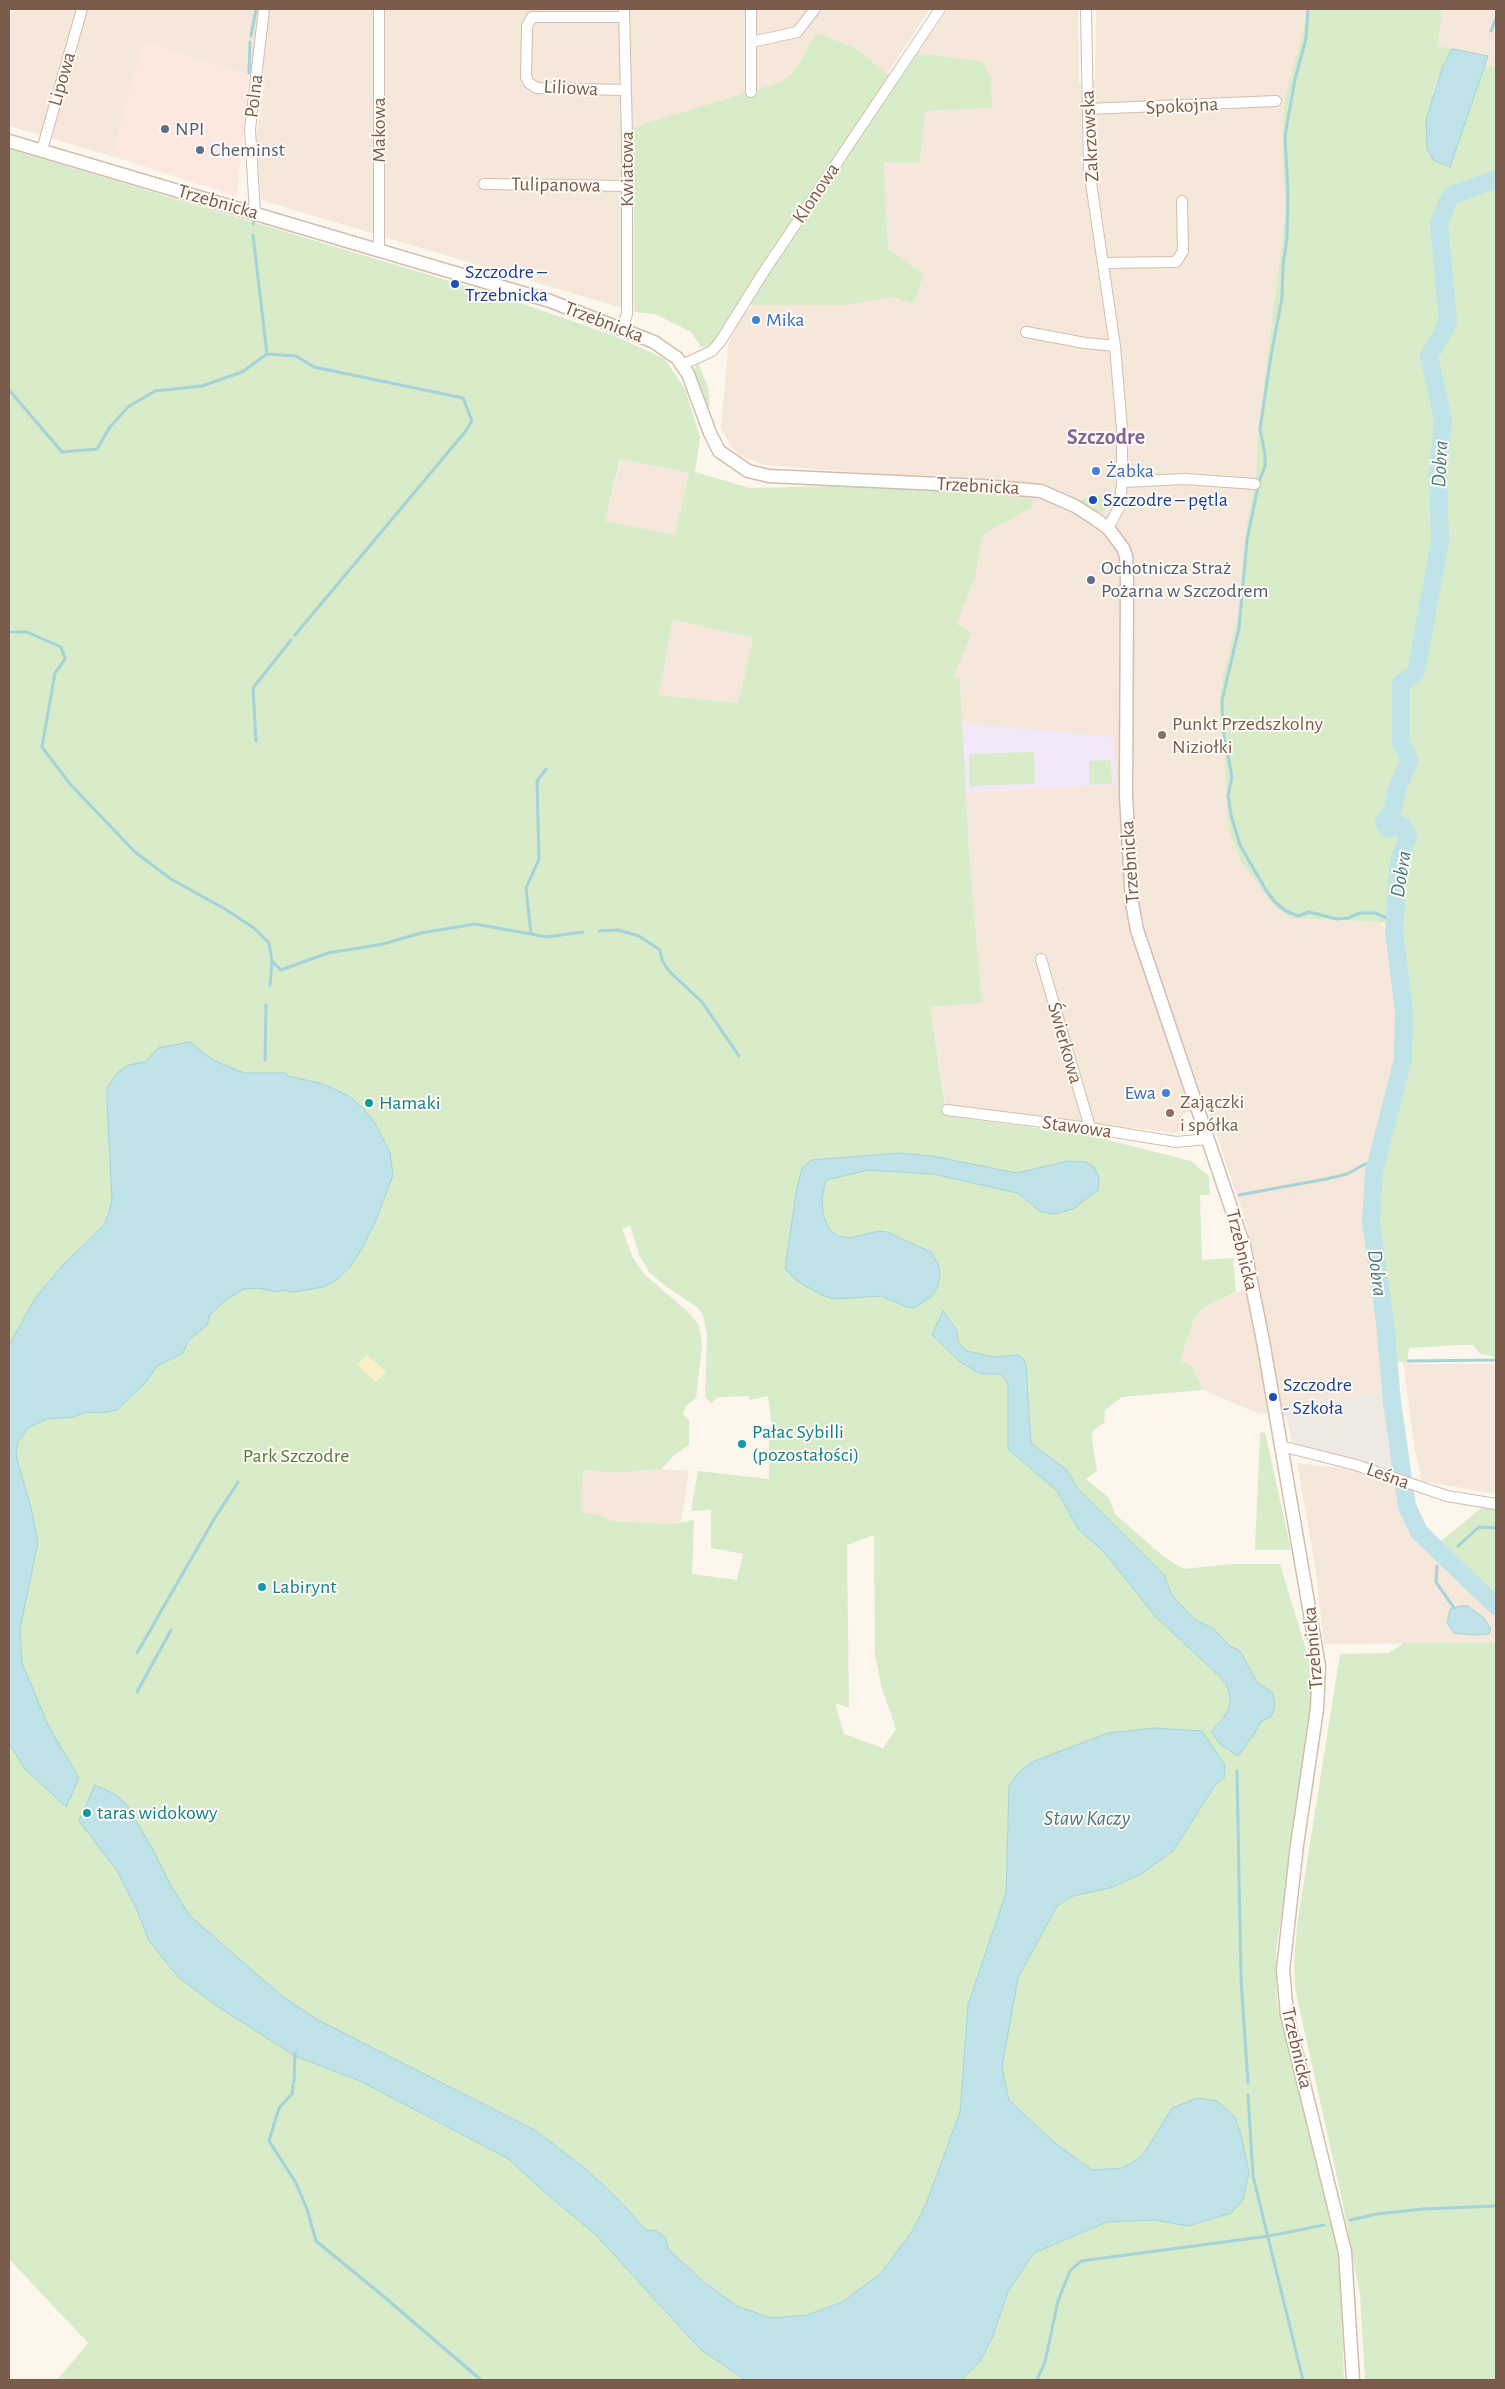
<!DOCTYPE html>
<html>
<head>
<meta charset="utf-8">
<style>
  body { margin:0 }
  #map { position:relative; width:1505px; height:2389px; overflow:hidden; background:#fdf6ec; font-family:"Alegreya Sans",sans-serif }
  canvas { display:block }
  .frame { position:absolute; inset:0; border:10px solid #7a5c4d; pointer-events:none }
</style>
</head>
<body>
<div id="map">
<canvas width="1505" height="2389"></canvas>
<div class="frame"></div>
</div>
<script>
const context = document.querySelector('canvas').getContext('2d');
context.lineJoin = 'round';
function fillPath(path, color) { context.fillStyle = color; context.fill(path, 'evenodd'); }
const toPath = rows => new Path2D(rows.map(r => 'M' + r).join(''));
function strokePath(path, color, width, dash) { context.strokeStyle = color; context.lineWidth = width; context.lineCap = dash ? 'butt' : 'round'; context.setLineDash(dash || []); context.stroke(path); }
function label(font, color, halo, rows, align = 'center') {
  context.font = font + ' "Alegreya Sans",sans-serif'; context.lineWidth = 4; context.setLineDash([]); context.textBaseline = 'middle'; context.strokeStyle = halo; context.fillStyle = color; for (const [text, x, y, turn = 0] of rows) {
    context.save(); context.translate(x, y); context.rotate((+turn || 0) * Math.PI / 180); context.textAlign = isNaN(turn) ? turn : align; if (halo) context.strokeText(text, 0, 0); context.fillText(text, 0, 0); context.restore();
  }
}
const residential = toPath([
  [11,9,930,9,887,74,852,46,817,33,793,73,781,82,633,127,635,312,261,200,256,141,265,80,144,43,112,156,9,126,9,18],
  [948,9,1078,9,1079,84,1095,81,1096,9,1309,9,1286,181,1286,208,1258,430,1256,476,1246,530,1240,607,1222,681,1219,709,1225,758,1291,918,1381,922,1387,935,1393,973,1398,1044,1395,1074,1370,1166,1366,1212,1385,1391,1340,1400,1341,1408,1286,1416,1258,1413,1203,1390,1192,1365,1180,1361,1193,1322,1202,1308,1259,1282,1245,1219,1206,1104,1182,1115,1186,1129,1173,1133,946,1104,930,1007,982,1003,969,850,960,678,859,668,878,485,877,474,765,465,741,456,732,448,721,428,728,346,739,319,753,305,846,305,893,297,913,304,924,275,888,248,884,161,920,163,924,111,992,108,981,61,918,53],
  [1442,9,1490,9,1496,11,1496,67,1485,65,1487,56,1438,47],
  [621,459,689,473,675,536,605,521],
  [673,620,753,638,738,703,659,695],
  [1403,1362,1416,1364,1496,1364,1496,1494,1422,1481,1414,1445],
  [1297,1463,1355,1470,1398,1485,1418,1536,1496,1612,1496,1643,1324,1644,1315,1565],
  [662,1469,689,1471,681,1521,670,1524,611,1521,603,1516,579,1512,583,1470,617,1473]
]);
const commercial = toPath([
  [143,43,249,75,237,197,112,156]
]);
const industrial = toPath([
  [1385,1391,1397,1475,1293,1446,1286,1416,1340,1408,1339,1400]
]);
const education = toPath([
  [962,723,1113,737,1117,785,966,792]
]);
const green = toPath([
  [1309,9,1442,9,1438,46,1452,49,1442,68,1433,92,1450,166,1488,56,1485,65,1496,67,1496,1357,1480,1354,1473,1345,1461,1345,1409,1348,1407,1362,1396,1362,1378,1222,1381,1171,1401,1103,1411,1048,1402,929,1381,922,1291,918,1277,909,1240,860,1228,826,1225,758,1219,709,1222,681,1240,607,1246,530,1256,476,1258,430,1286,208,1282,155,1284,103],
  [817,33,852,46,898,82,918,53,981,61,991,77,992,108,925,111,920,163,884,162,888,248,924,275,913,304,893,297,846,305,736,305,710,348,701,347,691,332,655,314,635,312,633,127,781,82,793,73],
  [9,149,503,297,615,336,665,359,685,389,700,437,695,472,750,488,878,485,1033,499,1031,508,983,534,975,577,956,624,972,633,953,677,960,678,969,850,982,1003,930,1007,947,1116,1088,1135,1191,1161,1209,1176,1210,1195,1200,1195,1202,1260,1233,1258,1236,1292,1202,1308,1193,1322,1180,1361,1192,1365,1203,1390,1122,1397,1105,1410,1104,1423,1093,1430,1092,1439,1097,1471,1086,1479,1109,1498,1115,1514,1164,1557,1184,1569,1232,1564,1280,1564,1314,1676,1293,1843,1276,1950,1277,2003,1340,2258,1344,2380,961,2380,980,2361,992,2338,1008,2292,1034,2253,1107,2222,1155,2220,1188,2226,1231,2213,1249,2172,1241,2135,1235,2117,1172,2108,1144,2153,1135,2161,1122,2168,1092,2170,1054,2142,1009,2100,1002,2067,1018,1978,1057,1906,1073,1896,1110,1888,1141,1874,1173,1851,1216,1784,1224,1778,1201,1731,1186,1731,1009,1786,1006,1893,968,2005,960,2112,926,2204,911,2233,880,2274,842,2302,807,2315,771,2318,737,2306,686,2267,669,2250,665,2237,656,2231,646,2230,617,2198,586,2169,535,2130,438,2081,420,2113,507,2158,550,2197,595,2234,700,2349,745,2380,57,2380,88,2343,9,2259],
  [620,459,689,473,675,535,605,521],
  [673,620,753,638,738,703,659,695],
  [899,1153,932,1156,1017,1173,1068,1161,1033,1207,1017,1193,933,1174,868,1170,826,1180,822,1198,823,1215,830,1230,838,1236,849,1238,879,1231,887,1232,931,1252,906,1307,881,1296,785,1269,797,1187,811,1160],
  [630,1225,639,1255,649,1272,667,1287,698,1308,703,1315,707,1334,705,1397,711,1403,717,1397,749,1396,749,1400,768,1396,772,1427,769,1436,769,1479,698,1471,691,1511,711,1510,711,1548,743,1554,737,1580,692,1574,694,1520,670,1524,612,1521,603,1516,581,1512,583,1470,617,1473,662,1469,673,1456,689,1445,689,1420,683,1414,686,1406,696,1398,702,1346,699,1325,685,1309,645,1275,633,1258,622,1229],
  [943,1311,957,1331,958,1342,967,1351,994,1357,1018,1355,1024,1359,1026,1366,1031,1443,1066,1469,1079,1490,1164,1575,1172,1595,1194,1619,1213,1628,1230,1646,1240,1652,1257,1682,1273,1693,1253,1736,1229,1752,1211,1732,1224,1717,1229,1708,1230,1697,1227,1685,1219,1676,1173,1633,1104,1552,1078,1529,1057,1491,1008,1449,1008,1385,1004,1377,998,1374,981,1374,960,1362,932,1335],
  [874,1535,875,1655,882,1689,896,1729,883,1748,844,1734,835,1703,849,1708,847,1545],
  [698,363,708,387,710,407,706,406,693,371],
  [1104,495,1109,502,1102,513,1081,502,1084,498],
  [1034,752,1035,784,970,786,969,754],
  [1111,760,1112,784,1089,785,1089,761],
  [1265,1432,1291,1550,1255,1550,1260,1433],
  [1484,1506,1496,1508,1496,1603,1437,1544],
  [1404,1643,1496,1643,1496,2380,1365,2380,1360,2295,1341,2195,1295,1989,1294,1964,1297,1925,1340,1654,1389,1653]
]);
const sand = toPath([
  [367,1355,386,1372,376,1382,357,1365]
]);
const water = toPath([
  [1452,49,1488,56,1450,167,1433,160,1427,148,1426,120,1442,68,1452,49],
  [190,1042,213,1060,244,1073,286,1073,288,1076,323,1084,349,1096,364,1109,376,1125,390,1153,393,1175,376,1220,363,1247,350,1267,337,1280,323,1287,294,1292,282,1290,277,1292,258,1288,244,1289,227,1299,210,1315,207,1325,188,1341,183,1353,157,1366,147,1381,117,1410,100,1413,87,1412,73,1417,47,1419,28,1428,18,1442,16,1453,18,1463,31,1508,38,1542,20,1629,22,1663,49,1727,79,1778,66,1807,25,1769,9,1743,9,1345,36,1297,63,1265,103,1226,108,1215,112,1201,111,1179,107,1105,107,1088,117,1073,128,1065,145,1062,158,1048,190,1042],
  [899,1153,932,1156,1017,1173,1068,1161,1086,1162,1094,1167,1099,1177,1098,1190,1073,1209,1056,1214,1041,1212,1017,1193,933,1174,868,1170,826,1180,822,1198,823,1215,830,1230,838,1236,849,1238,879,1231,887,1232,931,1252,938,1264,940,1273,938,1286,931,1297,914,1308,906,1307,881,1296,834,1299,822,1295,797,1281,785,1269,797,1187,802,1169,811,1160,899,1153],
  [943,1311,957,1331,958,1342,967,1351,994,1357,1018,1355,1024,1359,1026,1366,1031,1443,1066,1469,1079,1490,1164,1575,1172,1595,1194,1619,1213,1628,1230,1646,1240,1651,1257,1682,1273,1693,1275,1707,1271,1717,1261,1721,1253,1736,1238,1756,1221,1745,1211,1732,1224,1717,1229,1708,1230,1697,1227,1685,1219,1676,1155,1616,1104,1552,1078,1529,1057,1491,1008,1449,1008,1385,1004,1377,998,1374,981,1374,960,1362,932,1335,943,1311],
  [1461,1606,1468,1606,1484,1618,1491,1629,1489,1634,1475,1635,1454,1633,1447,1623,1450,1609,1461,1606],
  [1154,1728,1202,1731,1225,1765,1224,1778,1216,1784,1173,1851,1141,1874,1110,1888,1073,1896,1057,1906,1018,1978,1002,2067,1009,2100,1054,2142,1092,2170,1122,2168,1135,2161,1144,2153,1172,2108,1197,2098,1217,2101,1235,2117,1241,2135,1249,2172,1243,2200,1231,2213,1188,2226,1155,2220,1107,2222,1034,2253,1008,2292,992,2338,980,2361,961,2380,745,2380,700,2349,595,2234,550,2197,507,2158,360,2081,295,2056,217,2006,178,1977,149,1941,137,1910,117,1871,79,1821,95,1785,115,1794,127,1805,153,1850,171,1886,190,1916,282,1996,318,2020,535,2130,586,2169,617,2198,646,2230,656,2231,665,2237,669,2250,703,2281,737,2306,771,2318,807,2315,842,2302,880,2274,911,2233,926,2204,960,2112,968,2005,1006,1893,1009,1786,1019,1772,1032,1762,1108,1733,1154,1728]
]);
const stream = toPath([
  [1491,31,1496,18],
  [251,36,256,9],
  [249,73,250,42],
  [253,224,254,221],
  [253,235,267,354],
  [9,390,62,452,97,449,110,427,128,407,155,391,202,386,242,372,267,354,296,356,314,367,463,398,472,421,465,432,295,635],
  [1259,482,1265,466,1265,454,1260,429,1271,356,1282,298,1283,266,1287,238,1288,192,1285,136,1295,79,1306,39,1308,9],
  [1258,487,1247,540,1239,628,1222,701,1223,730,1232,777,1228,795,1231,815,1240,845,1266,890,1275,902,1286,911,1298,916,1309,912,1337,919,1348,918,1360,913,1375,913,1394,921],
  [9,632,27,632,61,647,65,659,55,673,42,747,70,784,135,852,171,879,225,909,254,928,269,943,272,961,270,985],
  [256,741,253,688,291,640],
  [599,931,618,930,639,936,660,950,662,960,669,971,702,1002,739,1056],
  [531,934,546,937,583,932],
  [272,961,281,970,328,953,383,944,421,933,475,924,531,934,526,888,539,859,537,781,546,769],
  [265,1060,266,1005],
  [1239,1195,1326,1179,1347,1174,1365,1164,1376,1164],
  [1408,1361,1496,1360],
  [1458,1546,1479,1527,1496,1528],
  [1437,1566,1436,1582,1454,1608],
  [137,1653,213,1521,238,1482],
  [137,1692,171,1630],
  [1237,1771,1241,1979,1248,2083],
  [294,2082,295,2053],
  [293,2085,292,2094,279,2108,269,2141,296,2183,307,2209,316,2241,382,2295,481,2380],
  [1248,2095,1253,2176,1303,2380],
  [1350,2220,1377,2214,1423,2209,1496,2206],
  [1037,2380,1045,2362,1058,2301,1070,2271,1081,2261,1269,2236,1324,2225]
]);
const river = toPath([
  [1496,179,1452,195,1447,202,1439,224,1448,322,1429,357,1443,419,1438,473,1440,541,1416,672,1401,684,1401,741,1409,761,1397,790,1392,811,1384,821,1386,827,1389,829,1398,824,1403,826,1408,836,1399,861,1394,931,1404,1010,1403,1060,1374,1172,1371,1222,1385,1322,1392,1402,1407,1506,1419,1532,1496,1606]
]);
const minor = toPath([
  [379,9,379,250],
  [751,9,751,92],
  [1086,9,1089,169,1115,346,1122,429,1122,482,1120,506,1108,528],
  [624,17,532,17,527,26,526,77,529,83,537,88,625,90],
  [752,42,797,32,815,9],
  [1088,109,1276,101],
  [42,150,82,9],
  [484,184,627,186],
  [255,214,250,129,264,9],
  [1103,263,1176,262,1183,251,1182,201],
  [622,328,627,314,627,138,624,9],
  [1026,332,1085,343,1115,346],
  [682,365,712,351,720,342,763,273,940,9],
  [1122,482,1185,479,1255,484],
  [1041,959,1090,1128],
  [947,1110,1090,1128,1176,1142,1208,1139],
  [1281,1446,1356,1465,1447,1496,1496,1504]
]);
const tertiary = toPath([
  [9,141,550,301,654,342,677,358,688,374,710,433,719,451,748,471,769,476,982,486,1041,491,1075,506,1094,518,1108,528,1123,548,1126,556,1127,582,1126,795,1132,903,1137,930,1244,1246,1263,1341,1319,1666,1317,1709,1297,1845,1283,1970,1287,2015,1345,2252,1353,2380]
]);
const markers = [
  [165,129,5,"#5c6f8a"],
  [200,150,5,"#5c6f8a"],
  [455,284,5,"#1a4fb4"],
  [756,320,5,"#3f7fe0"],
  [1096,471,5,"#3f7fe0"],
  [1093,500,5,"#1a4fb4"],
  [1091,580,5,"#5c6f8a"],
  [1162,735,5,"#8d6e63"],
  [1166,1093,5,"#3f7fe0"],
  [369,1103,5,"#0f9aa8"],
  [1170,1113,5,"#8d6e63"],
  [1273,1397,5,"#1a4fb4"],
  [742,1444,5,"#0f9aa8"],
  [262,1587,5,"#0f9aa8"],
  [87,1813,5,"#0f9aa8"]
];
const streetNames = [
  ["Lipowa",62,79,-74],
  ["Liliowa",571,88,3],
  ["Polna",254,96,-83],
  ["Spokojna",1182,106,-3],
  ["Makowa",379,130,-90],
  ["Zakrzowska",1090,136,-93],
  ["Kwiatowa",627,169,-90],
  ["Tulipanowa",556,185,1],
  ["Klonowa",816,193,-56],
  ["Trzebnicka",218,202,16],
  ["Trzebnicka",604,322,21],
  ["Trzebnicka",978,486,3],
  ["Trzebnicka",1130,862,-94],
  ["Świerkowa",1065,1043,74],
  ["Stawowa",1077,1127,8],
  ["Trzebnicka",1242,1250,76],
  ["Leśna",1388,1476,20],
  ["Trzebnicka",1313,1648,-95],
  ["Trzebnicka",1297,2048,77]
];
const serviceNames = [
  ["NPI",175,129],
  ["Cheminst",210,150],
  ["Ochotnicza Straż",1101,568],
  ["Pożarna w Szczodrem",1101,591]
];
const transitNames = [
  ["Szczodre –",465,272],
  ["Trzebnicka",465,295],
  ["Szczodre – pętla",1103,500],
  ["Szczodre",1283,1385],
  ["- Szkoła",1283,1408]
];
const shopNames = [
  ["Mika",766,320],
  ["Żabka",1106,471],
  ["Ewa",1156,1093,"right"]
];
const educationNames = [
  ["Punkt Przedszkolny",1172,724],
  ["Niziołki",1172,747],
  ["Zajączki",1180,1102],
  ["i spółka",1180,1125]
];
const cultureNames = [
  ["Hamaki",379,1103],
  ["Pałac Sybilli",752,1432],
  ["(pozostałości)",752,1455],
  ["Labirynt",272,1587],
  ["taras widokowy",97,1813]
];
const parkNames = [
  ["Park Szczodre",296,1456]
];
const waterNames = [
  ["Dobra",1440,464,-87],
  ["Dobra",1401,874,-81],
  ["Dobra",1377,1273,83],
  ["Staw Kaczy",1087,1819]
];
const quarterNames = [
  ["Szczodre",1106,437]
];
fillPath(residential, '#f5e8da');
fillPath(commercial, '#fde8e0');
fillPath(industrial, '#efe9e4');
fillPath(education, '#f3e8fa');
fillPath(green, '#d8ecc9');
fillPath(sand, '#fcefc7');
fillPath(water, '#bfe3e8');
strokePath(water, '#a5d3da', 1);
strokePath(stream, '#a5d3da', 3);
strokePath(river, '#bfe3e8', 18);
strokePath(minor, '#d1beb0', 12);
strokePath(tertiary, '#d1beb0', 15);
strokePath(minor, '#fff', 10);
strokePath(tertiary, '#fff', 12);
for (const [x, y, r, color] of markers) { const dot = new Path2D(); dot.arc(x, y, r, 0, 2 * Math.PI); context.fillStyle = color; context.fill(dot); strokePath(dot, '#fffaf3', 2); }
label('20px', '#7a5c4d', '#fffaf3', streetNames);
label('20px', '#4e5e75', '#fffaf3', serviceNames, 'left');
label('20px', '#164399', '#fffaf3', transitNames, 'left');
label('20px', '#366cbe', '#fffaf3', shopNames, 'left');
label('20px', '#785e54', '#fffaf3', educationNames, 'left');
label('20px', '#0d838f', '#fffaf3', cultureNames, 'left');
label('20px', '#537a41', '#fffaf3', parkNames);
label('italic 21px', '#437c86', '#fffaf3', waterNames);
label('bold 22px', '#846695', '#fffaf3', quarterNames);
</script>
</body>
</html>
